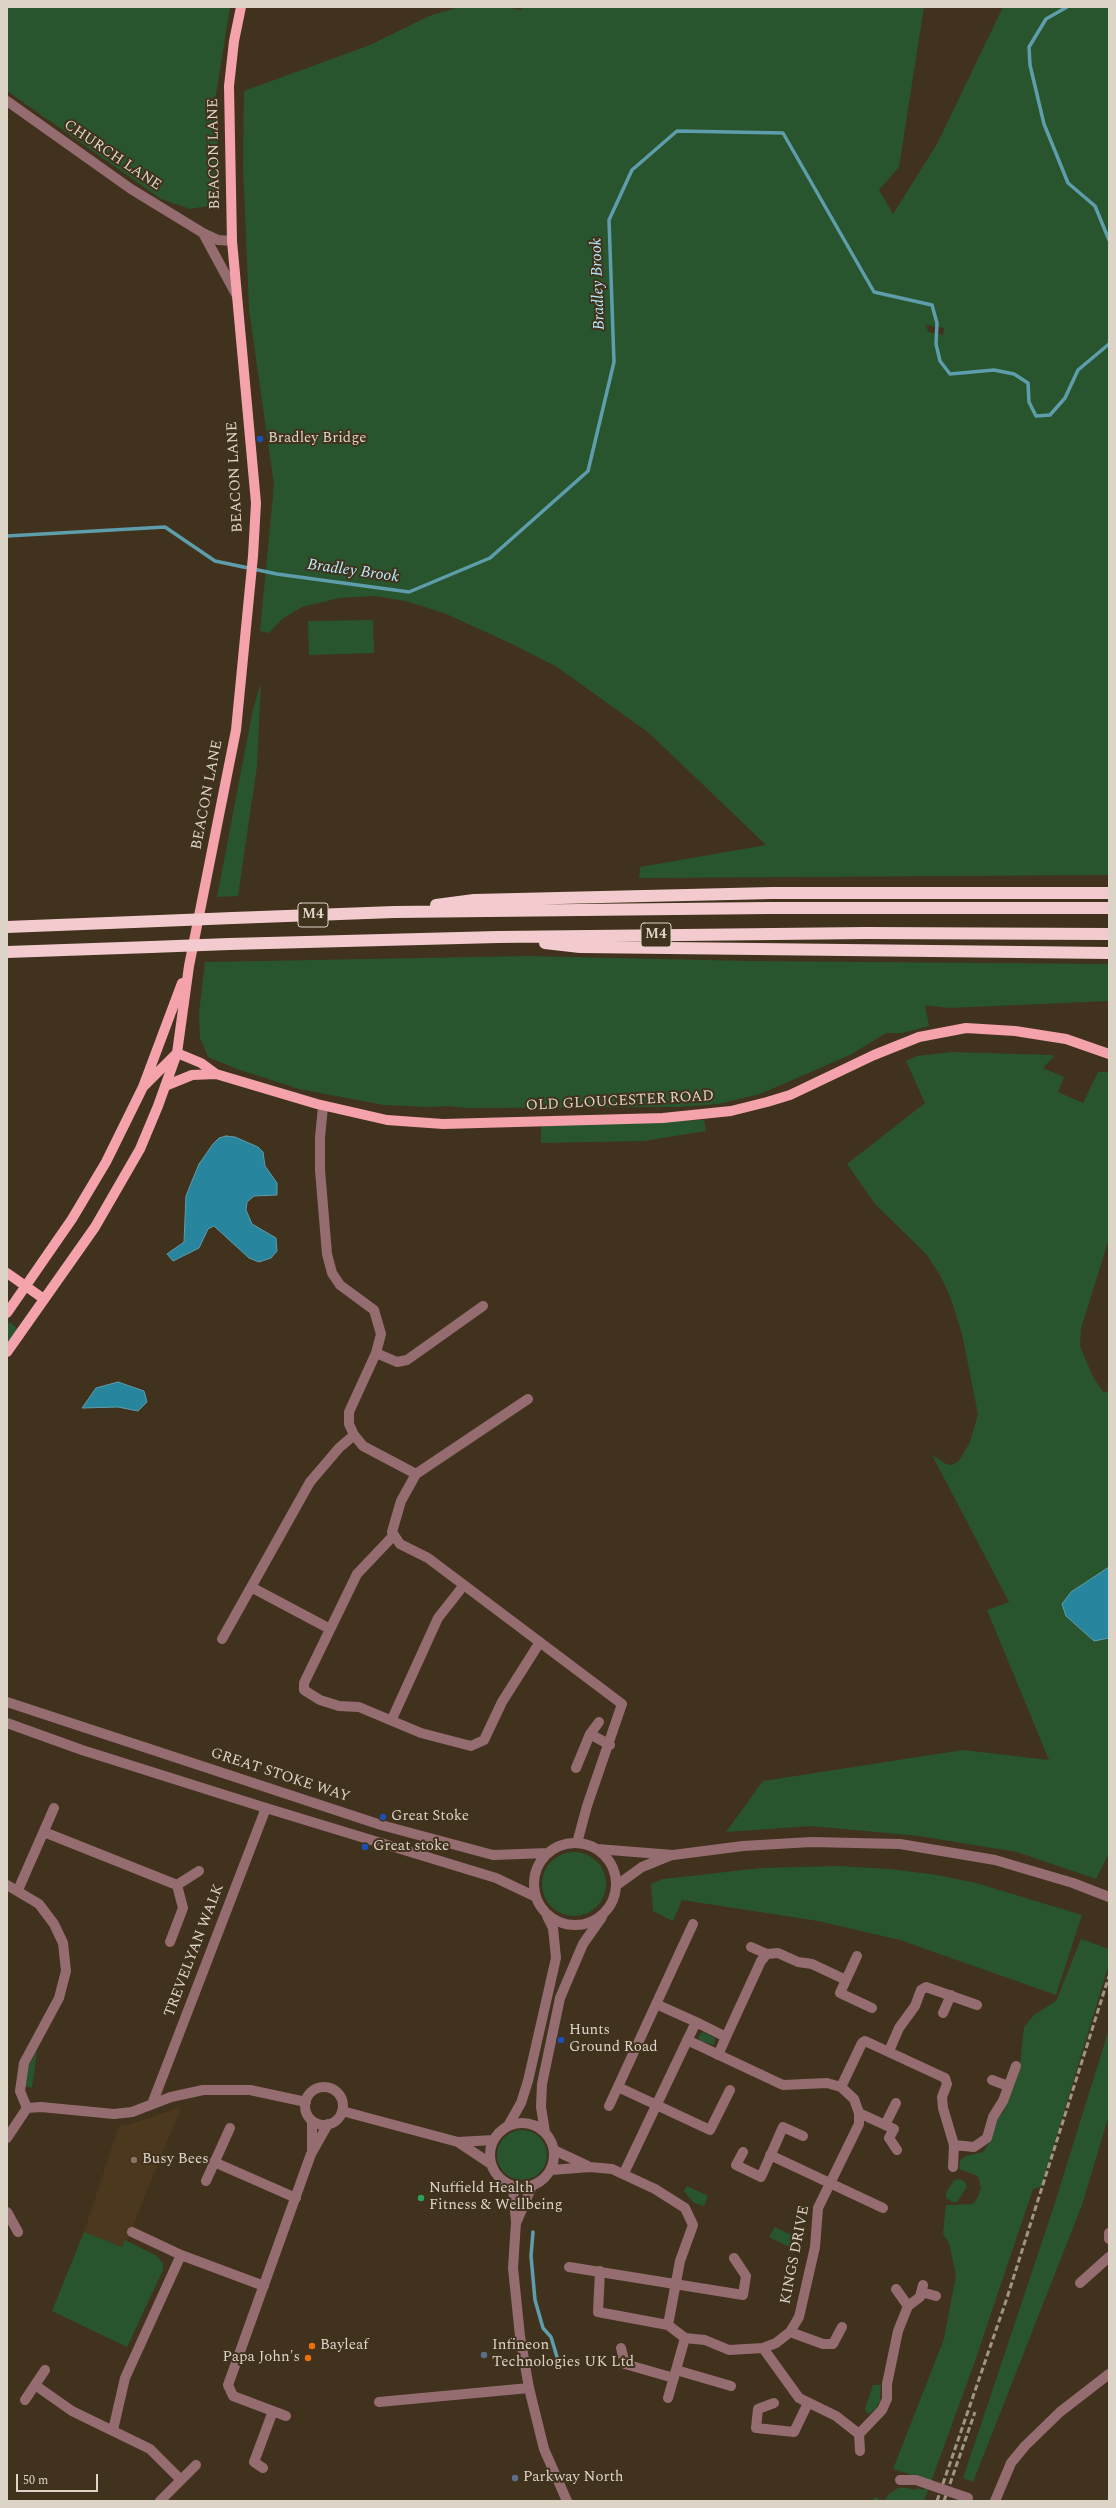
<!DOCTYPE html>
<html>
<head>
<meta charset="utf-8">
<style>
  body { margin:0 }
  #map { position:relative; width:1116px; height:2508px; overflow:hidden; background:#41321d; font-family:Spectral,serif }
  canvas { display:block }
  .frame { position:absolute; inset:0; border:8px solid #ddd4c8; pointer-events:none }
  .scale { position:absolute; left:16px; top:2474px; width:82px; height:18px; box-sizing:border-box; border:2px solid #ddd4c8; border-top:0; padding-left:5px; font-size:12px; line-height:14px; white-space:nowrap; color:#ddd4c8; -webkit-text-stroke:3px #41321d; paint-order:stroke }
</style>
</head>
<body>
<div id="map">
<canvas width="1116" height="2508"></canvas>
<div class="frame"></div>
<div class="scale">50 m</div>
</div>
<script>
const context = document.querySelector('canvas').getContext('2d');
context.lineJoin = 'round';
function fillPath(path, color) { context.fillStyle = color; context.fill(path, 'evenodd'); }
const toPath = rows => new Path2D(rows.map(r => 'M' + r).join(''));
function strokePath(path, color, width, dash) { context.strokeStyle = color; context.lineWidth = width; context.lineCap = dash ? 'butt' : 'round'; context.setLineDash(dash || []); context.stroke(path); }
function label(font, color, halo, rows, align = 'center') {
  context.font = font + ' Spectral,serif'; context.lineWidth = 4; context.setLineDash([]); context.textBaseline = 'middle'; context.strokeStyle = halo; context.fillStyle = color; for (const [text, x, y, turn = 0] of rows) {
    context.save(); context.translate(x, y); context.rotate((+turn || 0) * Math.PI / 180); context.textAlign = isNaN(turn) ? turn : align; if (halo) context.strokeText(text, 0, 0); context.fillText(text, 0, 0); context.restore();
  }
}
const built = toPath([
  [181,2107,127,2241,126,2238,122,2247,84,2232,119,2126,131,2124]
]);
const green = toPath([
  [7,7,230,7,215,101,221,188,219,204,190,209,161,199,7,91],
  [459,7,507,7,521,10,522,7,924,7,899,167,879,190,893,214,937,144,1003,7,1109,7,1109,875,639,878,640,867,766,845,649,733,557,667,512,644,444,613,405,601,375,596,339,598,302,607,282,619,269,633,260,631,274,485,249,309,243,163,244,91,370,45,429,16],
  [926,325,944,328,943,335,928,332],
  [373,620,374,653,309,655,308,621],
  [261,683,257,766,238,896,217,897,253,709],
  [528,956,750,961,1109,964,1109,1001,949,1008,925,1005,929,1026,902,1033,886,1033,852,1054,760,1094,718,1104,679,1107,467,1108,447,1106,428,1107,384,1105,299,1089,237,1069,208,1057,200,1038,199,1013,205,962],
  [952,1052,1052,1055,1054,1056,1043,1068,1064,1077,1058,1092,1083,1103,1098,1072,1109,1072,1109,1239,1081,1328,1080,1346,1093,1377,1104,1393,1109,1390,1109,1853,1096,1879,1017,1852,919,1836,811,1826,726,1832,763,1781,963,1750,1049,1760,987,1610,1009,1602,932,1455,946,1464,952,1465,959,1461,970,1442,978,1414,962,1334,951,1299,940,1275,926,1254,875,1204,847,1164,925,1103,906,1061,917,1056],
  [704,1120,706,1131,644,1141,541,1143,541,1125],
  [10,1322,19,1330,7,1347,7,1326],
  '542 1884a32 32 0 1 1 64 0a32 32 0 1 1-64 0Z',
  [838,1866,890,1869,937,1875,976,1883,1082,1915,1056,1995,900,1940,818,1921,682,1900,673,1921,653,1911,651,1884,663,1879,761,1868],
  [1081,1939,1109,1949,1109,1964,1041,2187,1033,2189,974,2364,924,2501,872,2501,875,2497,884,2501,889,2494,898,2488,907,2488,915,2490,916,2488,924,2490,928,2480,893,2469,944,2339,956,2275,949,2243,943,2234,946,2205,973,2204,978,2197,981,2188,978,2176,959,2169,960,2160,966,2156,983,2152,991,2140,997,2117,1003,2113,1019,2073,1024,2027,1034,2015,1056,2001],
  [1109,2029,1109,2115,1082,2205,973,2482,963,2478,1053,2209],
  [703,2032,715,2038,714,2045,700,2041,698,2037],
  [37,2051,32,2088,25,2086,27,2069],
  '497 2155a25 25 0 1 1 50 0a25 25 0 1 1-50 0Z',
  [960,2179,965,2182,967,2187,957,2202,952,2202,946,2198,946,2193,954,2180],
  [687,2186,708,2196,704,2206,694,2203,684,2191],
  [775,2227,795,2237,789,2247,769,2237],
  [84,2232,122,2247,125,2240,157,2256,163,2264,163,2270,127,2347,52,2311],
  [873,2385,881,2385,880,2401,876,2409,868,2414,865,2409]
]);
const water = toPath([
  [226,1136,235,1137,258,1147,263,1152,265,1166,277,1183,277,1195,254,1196,247,1202,246,1210,252,1224,276,1238,277,1251,271,1258,259,1262,249,1258,214,1226,208,1229,199,1248,173,1261,167,1254,184,1242,186,1196,192,1181,199,1164,213,1144,219,1138,226,1136],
  [118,1382,144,1391,147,1402,138,1411,118,1407,82,1408,96,1388,118,1382],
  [1109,1567,1109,1638,1094,1641,1066,1616,1062,1604,1071,1592,1109,1567]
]);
const stream = toPath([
  [1067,7,1046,19,1029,47,1030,65,1044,124,1068,183,1095,206,1109,240],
  [7,536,165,527,215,561,277,574,409,592,490,558,588,471,614,362,609,220,632,170,677,131,783,133,874,292,932,305,937,323,936,344,940,361,950,374,994,370,1014,374,1028,383,1029,402,1036,416,1050,415,1065,398,1078,370,1109,344],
  [533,2232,531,2256,535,2300,543,2328,551,2337,560,2367]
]);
const minor = toPath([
  [7,101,131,189,203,233,218,240,232,241],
  [203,233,236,294],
  [323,1106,320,1138,320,1170,327,1254,332,1273,340,1285,374,1310,381,1334,376,1353],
  [528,1399,416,1474,401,1501,392,1532,400,1544,428,1558,622,1704,587,1806,577,1843],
  [416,1474,363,1446,354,1435,349,1424,349,1412,376,1353,397,1362,407,1360,483,1306],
  [394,1535,357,1574,304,1683,304,1690,320,1700,339,1706,359,1707,421,1733,471,1746,484,1740,502,1702,540,1642],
  [251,1587,330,1629],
  [222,1639,310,1482,339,1448,354,1435],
  [7,1702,381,1825,493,1855,548,1853],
  [392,1719,438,1618,464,1585],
  [7,1723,82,1750,266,1808,496,1878,536,1897],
  [590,1734,599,1722],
  [576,1768,590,1734,610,1745],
  [44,1832,177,1885,199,1871],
  '534 1884a41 41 0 1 1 82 0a41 41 0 1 1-82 0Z',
  [597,1849,673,1855,743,1846,811,1842,900,1844,995,1860,1073,1883,1109,1897],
  [7,1885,39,1904,54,1924,63,1943,66,1971,59,1998,24,2063,20,2091,27,2108],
  [617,1885,642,1867,669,1856],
  [18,1890,54,1808],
  [170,1942,183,1908,177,1885],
  [751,1947,767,1954],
  [857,1956,840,1993,872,2008],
  [656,2004,696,2022],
  [943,2013,951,1995],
  [726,2037,761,1961,767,1954,778,1953,798,1962,812,1964,846,1980],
  [889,2051,899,2028,915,2006,921,1990,926,1987,977,2005],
  [992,2080,1008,2086],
  [618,2087,710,2130,730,2090],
  [841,2087,862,2043,865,2041,945,2078,947,2084,942,2097,943,2108,954,2145,953,2167],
  '305 2106a19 19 0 1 1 38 0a19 19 0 1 1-38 0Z',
  [152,2104,266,1808],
  [609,2106,693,1924],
  [27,2108,41,2107,114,2114,132,2112,171,2097,203,2090,250,2090,306,2102],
  [342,2111,458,2142],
  [859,2113,894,2129,889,2138,897,2150],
  '490 2155a32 32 0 1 1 64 0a32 32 0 1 1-64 0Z',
  [885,2125,896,2103],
  [508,2126,521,2103,528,2081,556,1958,553,1928,547,1916],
  [545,2132,541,2107,542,2084,560,1998,583,1944,602,1917],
  [7,2138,27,2108],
  [954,2145,974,2147,987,2138,993,2117,1003,2101,1016,2066],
  [554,2150,588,2166],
  [312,2152,312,2121],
  [743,2152,736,2165,761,2177,783,2127,803,2136],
  [770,2155,883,2208],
  [214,2162,296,2198],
  [491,2164,458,2142,494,2140],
  [551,2170,590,2167,612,2169,655,2189,685,2208,693,2225,680,2261,668,2325,685,2338,705,2340,729,2350,763,2348,776,2343,790,2332,799,2317,815,2247,818,2208,859,2124,859,2113,854,2099,841,2087,827,2083,783,2085,687,2040],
  [624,2173,696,2022,726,2037,718,2055],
  [206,2181,230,2128],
  [513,2187,516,2222,513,2268,520,2336,529,2388,544,2449,567,2501],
  [7,2212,18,2232],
  [517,2221,532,2186],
  [132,2232,181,2255,264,2286],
  [1109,2233,1109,2239],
  [569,2267,743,2295,746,2276,734,2258],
  [600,2271,598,2312,668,2325],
  [1080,2283,1109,2257],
  [896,2289,908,2306],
  [921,2292,936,2296],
  [790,2332,823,2344,833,2344,842,2327],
  [621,2348,625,2364,674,2378],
  [763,2348,799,2398,836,2416,859,2434,860,2451],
  [676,2370,731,2386],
  [35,2385,72,2411,150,2449,181,2480,196,2465],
  [668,2398,685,2338],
  [25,2400,45,2370],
  [379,2402,529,2388],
  [774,2403,758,2409,756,2428,794,2432,808,2403],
  [286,2416,233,2396,228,2385,311,2154,328,2124],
  [113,2430,125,2378,181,2255],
  [859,2434,882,2410,887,2399,887,2384,898,2331,908,2306,920,2297,923,2285],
  [263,2468,254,2462,273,2411],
  [900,2480,916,2480],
  [160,2501,181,2480],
  [995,2501,1011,2463,1025,2446,1060,2412,1109,2374]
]);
const major = toPath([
  [165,1086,192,1075,216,1074],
  [143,1087,177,1053,201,1063,216,1074,317,1104,387,1120,443,1124,663,1118,731,1111,767,1102,790,1095,874,1055,919,1037,966,1028,1015,1031,1066,1039,1109,1054],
  [7,1273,44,1299],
  [7,1313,72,1219,106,1162,143,1087,182,983],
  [7,1352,95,1227,140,1149,158,1106,177,1053,189,966,236,730,253,556,256,503,232,241,229,86,234,41,241,7]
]);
const highway = toPath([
  [436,905,474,900,772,893,1109,893],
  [233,918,394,912,769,908,1109,908],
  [7,927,159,921],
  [545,943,580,947,1109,953],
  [229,944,498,937,866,933,1109,934],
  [7,952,151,947]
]);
const rail = toPath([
  [937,2501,1007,2298,1109,1976],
  [944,2501,975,2412]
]);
const minorBridge = toPath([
  [916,2480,968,2498]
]);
const highwayBridge = toPath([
  [159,921,233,918],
  [151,947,229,944]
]);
const markers = [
  [260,439,4,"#1a4fb4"],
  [383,1817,4,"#1a4fb4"],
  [365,1847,4,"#1a4fb4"],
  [561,2040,4,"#1a4fb4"],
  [134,2160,4,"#8d6e63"],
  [421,2198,4,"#2e9e5b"],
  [312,2346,4,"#e8710a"],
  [484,2355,4,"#5c6f8a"],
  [308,2358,4,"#e8710a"],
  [515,2478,4,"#5c6f8a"]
];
const shields = [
  [313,915,30],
  [656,935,30]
];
const shieldNames = [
  ["M4",313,915],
  ["M4",656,935]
];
const streetNames = [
  ["BEACON LANE",215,154,-91],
  ["CHURCH LANE",112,156,34],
  ["BEACON LANE",236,477,-93],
  ["BEACON LANE",208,795,-79],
  ["OLD GLOUCESTER ROAD",620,1102,-3],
  ["GREAT STOKE WAY",280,1776,18],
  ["TREVELYAN WALK",195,1951,-69],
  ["KINGS DRIVE",796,2255,-79]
];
const poiNames = [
  ["Bradley Bridge",268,439],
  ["Great Stoke",391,1817],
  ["Great stoke",373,1847],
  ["Hunts",569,2031],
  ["Ground Road",569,2048],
  ["Busy Bees",142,2160],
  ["Nuffield Health",429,2189],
  ["Fitness & Wellbeing",429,2206],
  ["Bayleaf",320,2346],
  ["Infineon",492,2346],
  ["Technologies UK Ltd",492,2363],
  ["Papa John's",300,2358,"right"],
  ["Parkway North",523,2478]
];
const waterNames = [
  ["Bradley Brook",599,284,-92],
  ["Bradley Brook",353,572,8]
];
fillPath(built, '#4c391d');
fillPath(green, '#28552e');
fillPath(water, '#28859e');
strokePath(water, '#5e9dab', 1);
strokePath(stream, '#5e9dab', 3.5);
strokePath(minor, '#956d71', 10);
strokePath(major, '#f4a2ac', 10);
strokePath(highway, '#f3cbcf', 12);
strokePath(rail, '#a09585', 3, [6, 3]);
strokePath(minorBridge, '#956d71', 10);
strokePath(highwayBridge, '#f3cbcf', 12);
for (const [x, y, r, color] of markers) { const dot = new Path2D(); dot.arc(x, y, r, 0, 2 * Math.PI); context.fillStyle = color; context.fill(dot); strokePath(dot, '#41321d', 1.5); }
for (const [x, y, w] of shields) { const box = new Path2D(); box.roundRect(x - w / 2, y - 12, w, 24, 3); context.fillStyle = '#41321d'; context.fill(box); strokePath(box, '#ddd4c8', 1); }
label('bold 14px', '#ddd4c8', null, shieldNames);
label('15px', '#ddd4c8', '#41321d', streetNames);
label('15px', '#ddd4c8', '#41321d', poiNames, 'left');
label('italic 16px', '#b8ecfe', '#41321d', waterNames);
</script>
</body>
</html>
